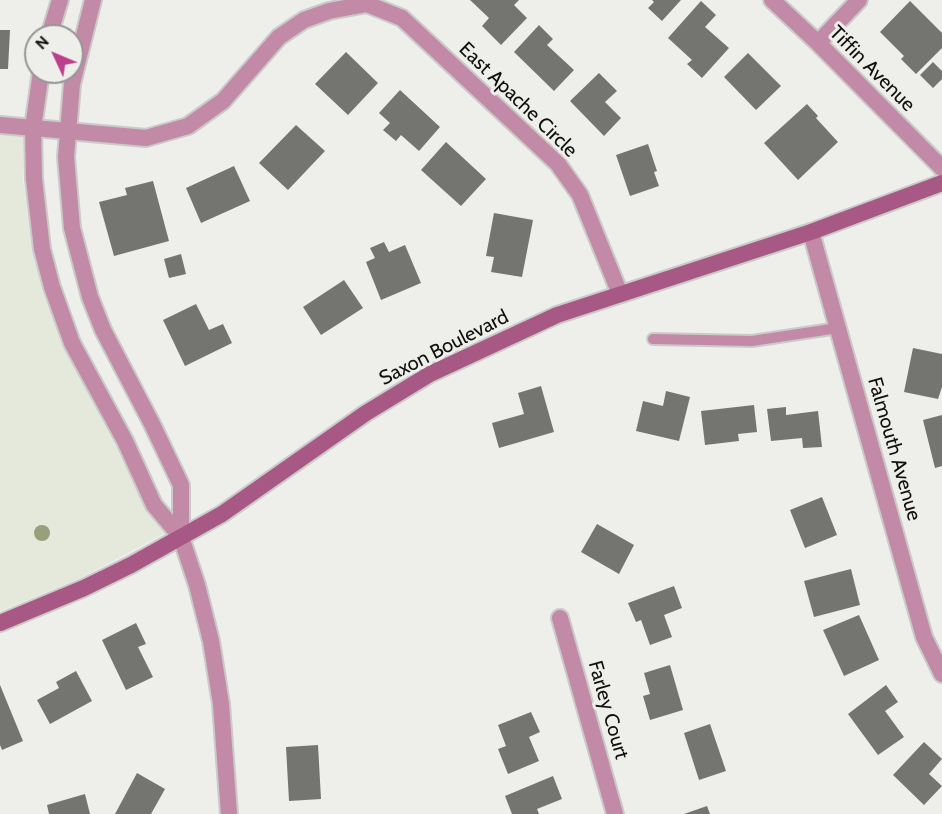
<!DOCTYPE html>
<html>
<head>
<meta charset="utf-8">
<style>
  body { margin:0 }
  #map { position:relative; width:942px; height:814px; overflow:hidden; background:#eeefeb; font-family:Cabin,sans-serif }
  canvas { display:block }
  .north { position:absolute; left:24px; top:24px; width:60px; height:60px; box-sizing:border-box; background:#eeefeb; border:2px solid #959693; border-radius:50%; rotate:314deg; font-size:16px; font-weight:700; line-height:24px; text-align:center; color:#0f100e }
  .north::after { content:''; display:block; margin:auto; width:21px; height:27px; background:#bd3e8a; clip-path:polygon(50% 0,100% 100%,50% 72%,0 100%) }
</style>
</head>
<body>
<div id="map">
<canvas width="942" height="814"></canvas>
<div class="north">N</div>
</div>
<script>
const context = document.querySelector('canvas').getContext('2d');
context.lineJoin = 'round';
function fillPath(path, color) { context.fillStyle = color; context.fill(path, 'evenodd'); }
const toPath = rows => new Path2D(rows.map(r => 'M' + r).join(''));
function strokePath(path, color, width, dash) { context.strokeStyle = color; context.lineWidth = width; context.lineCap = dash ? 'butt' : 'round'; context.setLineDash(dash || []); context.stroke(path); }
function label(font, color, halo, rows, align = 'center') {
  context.font = font + ' Cabin,sans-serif'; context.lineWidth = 6; context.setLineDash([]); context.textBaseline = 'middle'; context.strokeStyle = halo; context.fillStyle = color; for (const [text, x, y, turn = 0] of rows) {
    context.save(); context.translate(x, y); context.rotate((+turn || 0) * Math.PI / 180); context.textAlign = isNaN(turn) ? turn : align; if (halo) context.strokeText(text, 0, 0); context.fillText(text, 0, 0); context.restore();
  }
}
const built = toPath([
  [0,135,23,137,23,179,32,249,42,289,63,345,115,445,145,508,165,533,79,579,0,611]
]);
const building = toPath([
  [470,0,519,0,514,5,527,18,501,45,482,26,489,18],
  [652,0,681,0,662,21,648,8,654,2],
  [701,1,716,15,705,27,729,48,702,78,687,64,692,60,668,38],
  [910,1,942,33,942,48,916,74,901,59,904,56,880,32],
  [539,25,553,39,547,45,574,70,554,91,514,52],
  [0,30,10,30,8,69,0,69],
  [346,52,378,83,348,115,315,84],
  [748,53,781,86,756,110,724,77],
  [933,62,942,71,942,79,933,88,920,75],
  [599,73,617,91,605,102,621,118,604,136,570,101],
  [400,90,440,127,419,151,401,135,396,141,383,130,390,123,379,113],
  [807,104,818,116,816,118,838,142,798,180,764,143],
  [296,125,325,151,288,190,259,163],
  [446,142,486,179,461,206,421,170],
  [648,144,657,171,654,172,659,186,630,196,616,155],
  [234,166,250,201,201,223,186,188],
  [153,181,169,241,114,256,99,202,127,195,125,188],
  [494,213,533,220,522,277,491,272,494,257,486,256],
  [384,242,389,252,405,245,421,283,381,300,366,262,375,258,370,248],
  [181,254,186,274,169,278,164,259],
  [344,280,363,308,321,335,303,307],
  [196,304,209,330,223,324,232,343,185,366,163,320],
  [913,348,942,354,942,387,938,399,904,392],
  [541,386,554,432,499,448,492,423,524,414,518,393],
  [666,391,690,397,679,441,636,431,643,401,663,406],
  [754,405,757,432,738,434,739,441,705,445,701,411],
  [786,407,786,415,818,411,822,447,803,448,802,438,771,441,767,409],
  [942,415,942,466,935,468,923,420],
  [822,497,837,535,805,548,790,510],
  [597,524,634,545,619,574,581,552],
  [851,569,860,605,814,617,804,581],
  [674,586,682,608,664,615,672,637,650,645,641,620,636,622,628,603],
  [859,615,879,660,844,676,823,630],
  [136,623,146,644,138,647,153,677,126,690,102,640],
  [670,665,683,710,650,720,643,696,650,694,644,673],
  [76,671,92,701,50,724,37,700,59,688,56,682],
  [0,685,23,741,2,750,0,745],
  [886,685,898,702,885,711,904,737,878,755,848,714],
  [531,712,540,732,529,737,539,761,508,774,498,749,506,746,498,725],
  [710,724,726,771,699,780,684,733],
  [924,742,942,759,929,774,942,786,924,805,893,775],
  [318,745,321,799,289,801,286,747],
  [137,773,165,789,151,814,115,814],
  [553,776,562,799,537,809,539,814,512,814,505,796],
  [85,794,90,814,49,814,47,805],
  [707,806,710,814,684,814]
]);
const service = toPath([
  [653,339,752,341,838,328]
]);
const minor = toPath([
  [772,0,818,43,942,168],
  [818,43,859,0],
  [0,125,146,138,188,126,223,101,279,37,304,20,329,11,367,4,402,18,558,164,580,195,620,294],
  [811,232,924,637,942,674],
  [560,618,615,814]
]);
const tertiary = toPath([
  [93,0,72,84,66,157,72,228,90,297,103,330,152,424,181,485,181,537,197,585,211,641,221,704,229,814],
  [49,36,60,0],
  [41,72,33,128,34,179,42,249,52,287,72,343,125,441,154,505,181,537]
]);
const secondary = toPath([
  [0,623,84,588,131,565,222,514,366,413,430,374,557,315,811,232,942,183]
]);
const trees = [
  [42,533]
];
const streetNames = [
  ["Tiffin Avenue",872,69,45],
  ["East Apache Circle",518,100,44],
  ["Saxon Boulevard",444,348,-27],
  ["Falmouth Avenue",894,449,74],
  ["Farley Court",608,710,74]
];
fillPath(built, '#e5e9dc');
fillPath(building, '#747571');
strokePath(service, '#cacbc8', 14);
strokePath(minor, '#cacbc8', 20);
strokePath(tertiary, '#cacbc8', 20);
strokePath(secondary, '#cacbc8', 20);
strokePath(service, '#c38aa7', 10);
strokePath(minor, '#c38aa7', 16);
strokePath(tertiary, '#c38aa7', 16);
strokePath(secondary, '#a85884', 16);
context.fillStyle = '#989f7b';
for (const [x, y] of trees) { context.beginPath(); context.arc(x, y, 8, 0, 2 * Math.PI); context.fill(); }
label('20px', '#0f100e', '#eeefeb', streetNames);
</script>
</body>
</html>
